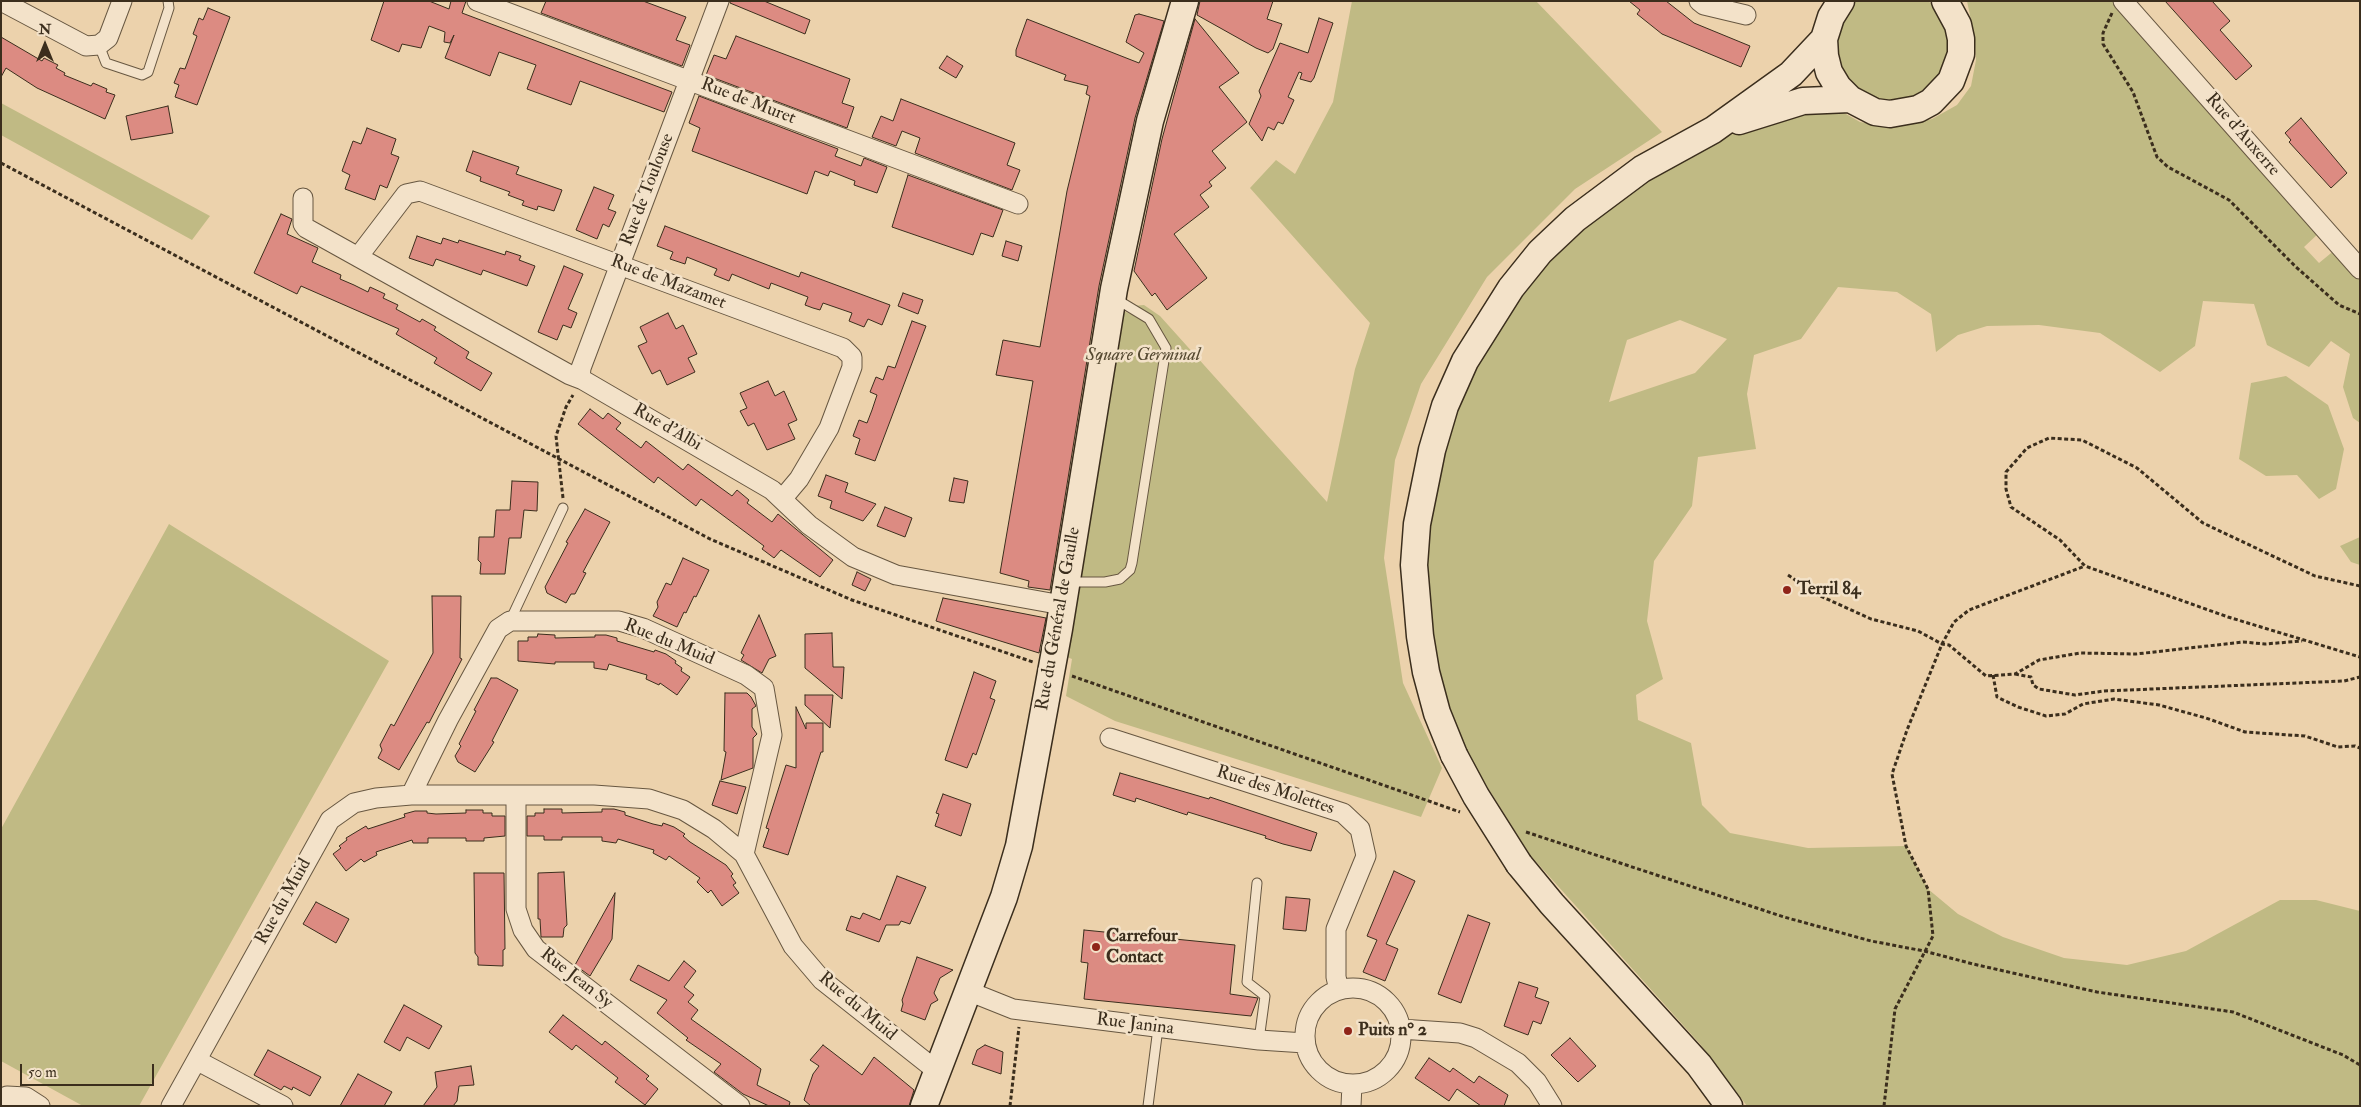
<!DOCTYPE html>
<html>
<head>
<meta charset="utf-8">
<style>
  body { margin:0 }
  #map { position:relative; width:2361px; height:1107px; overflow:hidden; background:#ecd2ac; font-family:"IM FELL Double Pica",serif }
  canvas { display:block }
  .frame { position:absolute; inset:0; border:2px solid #3b2e1d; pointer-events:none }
  .north { position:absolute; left:20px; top:20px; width:50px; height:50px; -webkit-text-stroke:4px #f3e2c9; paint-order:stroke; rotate:0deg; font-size:14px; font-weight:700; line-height:20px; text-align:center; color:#3b2e1d }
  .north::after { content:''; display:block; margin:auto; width:18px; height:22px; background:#3b2e1d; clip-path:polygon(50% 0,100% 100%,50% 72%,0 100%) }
  .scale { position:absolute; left:20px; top:1064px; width:134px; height:22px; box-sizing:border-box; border:2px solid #3b2e1d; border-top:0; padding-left:6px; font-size:15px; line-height:18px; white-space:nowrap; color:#3b2e1d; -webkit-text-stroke:4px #f3e2c9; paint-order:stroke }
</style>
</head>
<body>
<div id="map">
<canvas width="2361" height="1107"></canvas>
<div class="frame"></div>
<div class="north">N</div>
<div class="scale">50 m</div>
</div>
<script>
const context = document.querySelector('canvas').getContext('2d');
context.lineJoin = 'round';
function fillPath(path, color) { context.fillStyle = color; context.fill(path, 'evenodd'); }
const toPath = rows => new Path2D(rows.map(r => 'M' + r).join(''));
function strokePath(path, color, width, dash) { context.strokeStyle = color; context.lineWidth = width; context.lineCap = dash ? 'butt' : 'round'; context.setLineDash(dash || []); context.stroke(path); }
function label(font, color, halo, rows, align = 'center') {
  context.font = font + ' "IM FELL Double Pica",serif'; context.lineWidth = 5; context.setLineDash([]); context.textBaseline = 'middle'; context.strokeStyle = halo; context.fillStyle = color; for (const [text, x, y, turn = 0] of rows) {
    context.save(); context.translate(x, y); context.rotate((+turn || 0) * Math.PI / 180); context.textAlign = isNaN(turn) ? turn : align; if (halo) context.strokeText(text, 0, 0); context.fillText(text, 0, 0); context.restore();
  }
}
const green = toPath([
  [1352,1,1536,1,1662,132,1575,189,1487,277,1421,384,1395,460,1384,558,1403,683,1442,768,1421,817,1115,721,1066,696,1072,659,1067,657,1120,309,1130,314,1132,306,1144,305,1160,316,1327,502,1355,369,1370,323,1250,188,1276,160,1295,174,1333,102],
  [1855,1,1928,1,1933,5,1947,33,1949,48,1946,63,1938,77,1928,89,1915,97,1900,101,1884,101,1869,97,1856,89,1845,78,1838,64,1835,33,1849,6],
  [1967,1,2112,1,2320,232,2304,247,2319,263,2336,249,2360,276,2360,423,2353,418,2343,387,2350,354,2331,341,2309,367,2267,345,2254,304,2203,301,2195,346,2160,372,2100,333,2039,325,1987,326,1958,335,1936,352,1931,314,1897,292,1838,287,1801,339,1754,355,1747,394,1756,449,1698,457,1692,506,1654,561,1647,621,1663,679,1636,695,1638,720,1691,743,1702,805,1730,833,1808,848,1906,846,1928,889,1958,914,2003,937,2064,958,2127,965,2186,951,2280,900,2316,900,2360,911,2360,1106,1747,1106,1700,1044,1530,855,1465,751,1447,710,1436,671,1425,580,1428,527,1447,431,1471,372,1500,322,1537,274,1612,204,1644,180,1713,143,1757,123,1803,108,1839,110,1860,122,1882,126,1906,125,1932,119,1957,105,1971,86,1976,60,1975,40],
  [1680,320,1727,339,1695,373,1609,402,1627,340],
  [1,103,210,216,192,240,1,135],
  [2286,376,2328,405,2344,449,2336,489,2319,499,2297,475,2266,476,2239,459,2251,383],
  [169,524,389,661,139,1106,83,1106,1,1061,1,829],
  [2360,537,2360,565,2351,562,2340,546]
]);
const building = toPath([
  [384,1,429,1,449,9,451,1,466,1,462,13,672,92,664,112,580,81,571,105,527,89,536,65,499,52,490,76,445,58,454,35,450,43,444,42,445,32,429,26,421,48,402,44,399,52,371,40,384,1],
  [546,1,643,1,686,17,676,40,690,45,682,66,541,13,546,1],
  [730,1,764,1,810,20,805,34,730,3,730,1],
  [1200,1,1273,1,1267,19,1282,24,1273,49,1268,53,1256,48,1197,15,1200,1],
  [1629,1,1666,1,1694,23,1750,46,1741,67,1662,34,1637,14,1640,10,1629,1],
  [2165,1,2212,1,2230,21,2220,30,2252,66,2236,80,2165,1],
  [208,8,230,17,197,105,175,97,179,85,174,83,180,68,185,69,192,50,197,36,193,34,199,18,203,20,208,8],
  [1139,14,1164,21,1135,118,1099,286,1050,590,1028,587,1029,581,1000,573,1033,381,996,375,1003,340,1040,347,1067,191,1090,96,1086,94,1088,86,1064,80,1066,75,1016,56,1016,50,1027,19,1139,63,1144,53,1126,42,1135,15,1139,14],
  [1319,18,1333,23,1314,78,1311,82,1300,79,1302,73,1299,72,1288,97,1294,100,1283,124,1278,122,1274,130,1268,127,1262,141,1249,124,1261,96,1259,91,1280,43,1308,53,1319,18],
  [1195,19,1239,73,1219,87,1247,122,1212,151,1226,168,1209,182,1212,186,1200,195,1209,207,1174,234,1207,278,1167,310,1155,293,1152,296,1134,271,1162,139,1195,19],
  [736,36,850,79,842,103,854,107,847,128,706,75,714,55,726,59,736,36],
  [1,37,42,61,44,58,58,65,56,68,65,73,64,75,91,86,93,83,107,89,106,92,115,95,105,119,37,88,6,68,1,77,1,37],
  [947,56,963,66,956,78,939,68,947,56],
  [699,96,838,149,835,156,861,166,864,158,887,167,877,193,854,185,855,181,830,171,828,176,815,171,807,194,692,151,700,128,689,123,699,96],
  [901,99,1015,143,1007,165,1020,170,1012,190,915,153,920,138,902,131,896,146,872,137,881,116,893,121,901,99],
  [168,106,173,133,131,140,126,116,168,106],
  [2301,118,2347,173,2331,188,2289,142,2291,140,2285,133,2301,118],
  [367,128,396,139,391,154,399,157,387,188,380,185,375,200,345,189,350,175,342,171,353,141,361,144,367,128],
  [473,151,519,167,516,174,562,190,554,211,538,206,537,210,522,205,524,201,508,195,510,192,480,181,481,177,466,171,473,151],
  [908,175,1003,210,993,237,981,233,973,255,892,227,908,175],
  [594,187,614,195,608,209,616,212,609,227,603,224,597,239,576,230,594,187],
  [281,214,292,219,287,234,318,248,312,262,341,275,340,279,354,285,368,292,370,287,385,294,383,298,398,305,396,309,420,322,422,319,436,327,434,330,469,352,466,358,492,373,481,391,434,363,437,358,396,334,399,329,301,286,297,294,254,273,281,214],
  [665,226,799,277,801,272,890,305,882,325,868,319,864,327,849,321,852,313,823,303,820,310,813,308,805,305,808,297,771,283,769,289,732,274,729,281,714,275,717,269,687,257,685,264,670,259,673,252,657,246,665,226],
  [417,236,441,244,443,238,458,243,459,240,505,255,506,251,521,256,519,260,535,266,527,286,483,270,481,275,436,259,433,266,409,258,417,236],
  [1006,241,1022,246,1018,261,1002,256,1006,241],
  [564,266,583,274,568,309,577,313,571,328,563,325,557,340,538,332,564,266],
  [903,293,923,300,918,314,898,306,903,293],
  [668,313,676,329,683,325,697,354,688,358,695,372,667,385,660,370,652,374,638,346,647,342,640,327,668,313],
  [912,321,926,326,875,461,855,454,860,439,853,436,859,420,867,423,872,410,877,395,870,392,876,377,883,380,888,366,895,368,912,321],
  [768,381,775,396,784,391,797,420,788,424,795,439,767,450,754,423,748,426,740,411,747,408,740,393,768,381],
  [590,409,603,419,608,413,621,423,616,429,641,448,646,441,683,470,688,464,732,496,737,490,749,500,747,503,772,522,778,514,833,560,820,577,781,550,774,558,762,549,764,546,701,499,696,506,658,477,654,483,578,424,590,409],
  [826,475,848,483,845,492,876,504,863,521,830,508,832,501,818,496,826,475],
  [954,478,968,481,964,503,949,501,954,478],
  [512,481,538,482,537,511,524,510,521,538,509,538,505,574,480,574,481,563,478,560,479,537,494,537,496,510,510,510,512,481],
  [885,507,912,518,905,537,877,526,885,507],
  [585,509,610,522,583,572,586,573,575,594,571,594,566,603,547,593,545,587,568,543,566,542,585,509],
  [683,558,709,570,696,597,694,596,686,613,684,612,677,627,653,616,658,607,657,602,666,583,671,585,683,558],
  [857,572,871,579,865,591,852,585,857,572],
  [432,596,461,596,460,658,462,659,429,723,427,722,399,770,378,758,382,750,380,745,391,724,394,726,433,653,432,596],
  [943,598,1046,618,1039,653,936,621,943,598],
  [759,615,776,656,769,659,762,673,741,660,744,655,741,653,759,615],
  [832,633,833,667,844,667,842,699,805,668,805,634,832,633],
  [538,634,555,635,555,638,595,637,595,635,606,635,617,638,617,641,654,652,655,650,666,654,676,661,675,663,682,668,681,671,690,677,677,695,660,683,659,685,646,679,647,675,609,664,607,670,594,668,594,662,555,662,555,664,518,661,518,641,528,641,528,637,537,637,538,634],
  [974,672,996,681,990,698,995,700,976,755,973,753,967,768,945,760,974,672],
  [491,678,497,678,518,690,492,741,494,742,475,772,458,762,455,756,461,746,459,744,476,711,474,710,491,678],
  [725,693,747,693,751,697,756,706,752,709,752,727,757,734,753,738,753,768,721,780,726,752,724,751,725,693],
  [805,695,833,695,830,728,805,705,805,695],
  [796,707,806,729,806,723,823,723,823,752,821,752,788,855,763,847,769,829,766,828,786,765,796,768,796,707],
  [1120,773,1209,799,1210,797,1317,833,1311,851,1283,844,1265,838,1266,836,1188,812,1187,815,1136,798,1135,802,1113,795,1120,773],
  [720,781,746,787,737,814,712,805,720,781],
  [943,794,971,804,961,836,935,826,939,814,936,813,943,794],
  [544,809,562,809,562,813,602,812,602,809,614,809,625,812,625,815,653,824,662,826,663,823,674,827,685,834,683,836,690,842,726,865,733,874,731,876,736,883,733,885,739,893,722,906,711,890,708,893,697,882,700,878,669,856,666,860,653,853,654,850,618,839,616,843,602,841,602,837,562,837,562,840,544,840,544,836,527,836,527,816,535,816,535,813,544,813,544,809],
  [466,810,483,810,483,813,492,813,492,816,505,816,505,836,484,838,484,841,466,841,466,838,428,838,428,843,413,843,412,840,376,852,377,855,364,862,361,859,346,871,333,854,341,848,339,846,347,840,346,838,366,826,368,829,405,817,404,814,415,811,427,811,427,813,436,814,466,813,466,810],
  [1394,871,1415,881,1386,944,1398,949,1385,981,1363,972,1377,940,1367,936,1394,871],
  [564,872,567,925,564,928,563,937,541,937,540,919,538,919,538,873,564,872],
  [474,873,504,873,505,949,503,950,503,966,478,965,478,957,475,953,474,873],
  [897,876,926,887,910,924,901,921,899,925,886,925,879,942,846,930,851,916,860,919,863,913,880,920,897,876],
  [615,893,612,939,590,976,575,965,615,893],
  [1286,897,1310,899,1306,931,1283,929,1286,897],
  [316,902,349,919,336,943,303,924,316,902],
  [1468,915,1490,923,1461,1003,1438,994,1468,915],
  [1084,930,1235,945,1230,994,1258,998,1251,1016,1084,999,1088,963,1081,962,1084,930],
  [917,957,953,970,940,978,934,993,938,1000,931,1004,925,1020,901,1011,903,1004,902,1000,917,957],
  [684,961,696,971,684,987,694,995,688,1002,698,1010,691,1019,761,1069,757,1085,790,1102,789,1106,769,1106,743,1094,714,1072,721,1064,686,1040,688,1038,657,1013,667,1000,630,980,638,965,669,981,684,961],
  [1519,982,1538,988,1535,997,1549,1002,1541,1024,1533,1021,1528,1035,1504,1026,1519,982],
  [404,1005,442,1026,429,1049,407,1037,400,1051,384,1042,404,1005],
  [563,1015,602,1045,605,1041,649,1076,646,1079,658,1089,645,1105,615,1082,618,1078,576,1045,572,1050,549,1032,563,1015],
  [1570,1038,1596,1066,1578,1082,1551,1055,1570,1038],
  [823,1045,862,1075,874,1057,914,1090,909,1106,811,1106,804,1100,813,1074,819,1066,810,1060,823,1045],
  [985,1045,1003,1052,1001,1074,972,1064,977,1050,985,1045],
  [268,1050,321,1077,310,1096,293,1087,292,1090,284,1086,281,1090,254,1075,268,1050],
  [1429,1058,1450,1072,1453,1068,1474,1083,1479,1076,1508,1095,1504,1106,1481,1106,1457,1089,1449,1101,1415,1078,1429,1058],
  [471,1066,474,1085,459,1086,457,1101,453,1106,423,1106,437,1087,435,1072,471,1066],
  [358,1074,392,1092,384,1106,340,1106,358,1074]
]);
const path = toPath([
  [2112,13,2103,33,2103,44,2133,92,2157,157,2168,167,2229,200,2296,267,2339,305,2360,314],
  [1,163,710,539,852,600,1033,662],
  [563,498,556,436,566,407,573,395],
  [1788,575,1816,594,1871,619,1918,631,1942,644,1949,645,1986,676,2015,674,2039,660,2080,653,2136,654,2243,642,2265,644,2302,641],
  [2360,586,2315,576,2203,523,2137,468,2082,440,2049,438,2027,448,2006,472,2006,489,2011,507,2060,540,2085,566,2228,617,2360,657],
  [2015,674,2031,677,2033,685,2039,689,2075,695,2104,691,2344,681,2360,677],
  [1993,675,1997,697,2018,707,2046,716,2065,714,2083,704,2114,699,2159,705,2206,718,2245,732,2305,736,2338,747,2355,746,2360,748],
  [1072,676,1460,812],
  [1526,832,1784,917,1871,941,1924,951,1973,964,2097,992,2233,1012,2343,1055,2360,1065],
  [1010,1106,1019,1027],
  [1884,1106,1895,1009,1933,936,1928,889,1906,846,1892,774,1907,730,1942,644,1954,622,1969,610,2085,566]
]);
const lane = toPath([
  [99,45,106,63,142,75,148,72,169,8,168,1],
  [1069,582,1105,582,1120,579,1130,570,1132,563,1166,348,1149,319,1116,299],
  [510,621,563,508],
  [1257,883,1247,982,1265,996,1259,1040],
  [1148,1106,1158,1028]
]);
const street = toPath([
  [1,1,86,46,99,45,108,38,122,1],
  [477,1,1018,204],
  [1699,1,1704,5,1746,15],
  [2123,1,2360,269],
  [303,198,303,224,306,228,570,375,583,380,772,490,809,525,853,557,896,575,1062,605],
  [358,257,406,194,420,191,843,348,852,357,852,367,829,428,799,479,783,498],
  [580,378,581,368,719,1],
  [1110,738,1343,813,1360,829,1366,856,1336,929,1336,977,1339,990],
  [411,795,448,720,498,629,510,621,619,621,643,628,746,675,764,688,772,735,744,854],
  [516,796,516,909,523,930,536,949,740,1106],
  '1305 1036a48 48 0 1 1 96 0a48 48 0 1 1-96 0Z',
  [968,991,1013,1009,1259,1040,1305,1043],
  [1400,1029,1460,1033,1476,1038,1518,1063,1537,1082,1552,1106],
  [198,1061,283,1106],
  [1,1099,7,1096,26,1097,40,1106],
  [171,1106,330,820,354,803,376,798,411,795,594,795,649,799,683,810,714,829,744,854,793,946,822,980,937,1071],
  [1351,1106,1352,1084]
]);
const secondary = toPath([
  [1841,1,1831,17,1824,39,1825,56,1829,72,1838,87,1850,99,1875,112,1890,114,1918,109,1931,102,1951,81,1961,54,1961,39,1958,25,1945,1],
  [1739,121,1803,101,1850,99],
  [1454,755,1437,713,1426,672,1420,636,1414,565,1417,524,1432,450,1445,406,1465,361,1511,288,1540,252,1575,219,1642,169,1713,130,1791,74,1824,39],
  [1519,864,1552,904,1699,1065,1729,1106],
  [924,1106,1004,897,1019,846,1059,629,1114,289,1150,121,1185,1]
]);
const secondaryBridge = toPath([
  [1454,755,1476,796,1519,864]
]);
const markers = [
  [1787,590,5,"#8f2418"],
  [1096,947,5,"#8f2418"],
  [1348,1031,5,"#8f2418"]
];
const streetNames = [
  ["Rue de Muret",748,102,21],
  ["Rue d'Auxerre",2242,135,49],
  ["Rue de Toulouse",648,190,-69],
  ["Rue de Mazamet",668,283,21],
  ["Rue d'Albi",667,428,30],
  ["Rue du Général de Gaulle",1059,619,-80],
  ["Rue du Muid",669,643,22],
  ["Rue des Molettes",1275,791,18],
  ["Rue du Muid",284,902,-61],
  ["Rue Jean Sy",576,979,38],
  ["Rue du Muid",857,1007,40],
  ["Rue Janina",1135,1025,7]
];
const parkNames = [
  ["Square Germinal",1143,356]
];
const poiNames = [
  ["Terril 84",1797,590],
  ["Carrefour",1106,937],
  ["Contact",1106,958],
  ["Puits n° 2",1358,1031]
];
fillPath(green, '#c0ba84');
fillPath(building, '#dc8b82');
strokePath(building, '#3b2e1d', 1);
strokePath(lane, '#675741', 11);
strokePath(street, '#675741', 21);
strokePath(secondary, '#3b2e1d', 29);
strokePath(path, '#3b2e1d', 3, [4, 2.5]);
strokePath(lane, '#f3e2c9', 9);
strokePath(street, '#f3e2c9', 19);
strokePath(secondary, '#f3e2c9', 26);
strokePath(secondaryBridge, '#3b2e1d', 29, []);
strokePath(secondaryBridge, '#f3e2c9', 26);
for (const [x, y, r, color] of markers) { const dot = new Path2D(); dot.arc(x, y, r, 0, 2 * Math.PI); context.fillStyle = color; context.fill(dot); strokePath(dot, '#f3e2c9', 2); }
label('18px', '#3b2e1d', '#f3e2c9', streetNames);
label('italic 18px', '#564a32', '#f3e2c9', parkNames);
label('bold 18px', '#3b2e1d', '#f3e2c9', poiNames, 'left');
</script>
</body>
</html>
